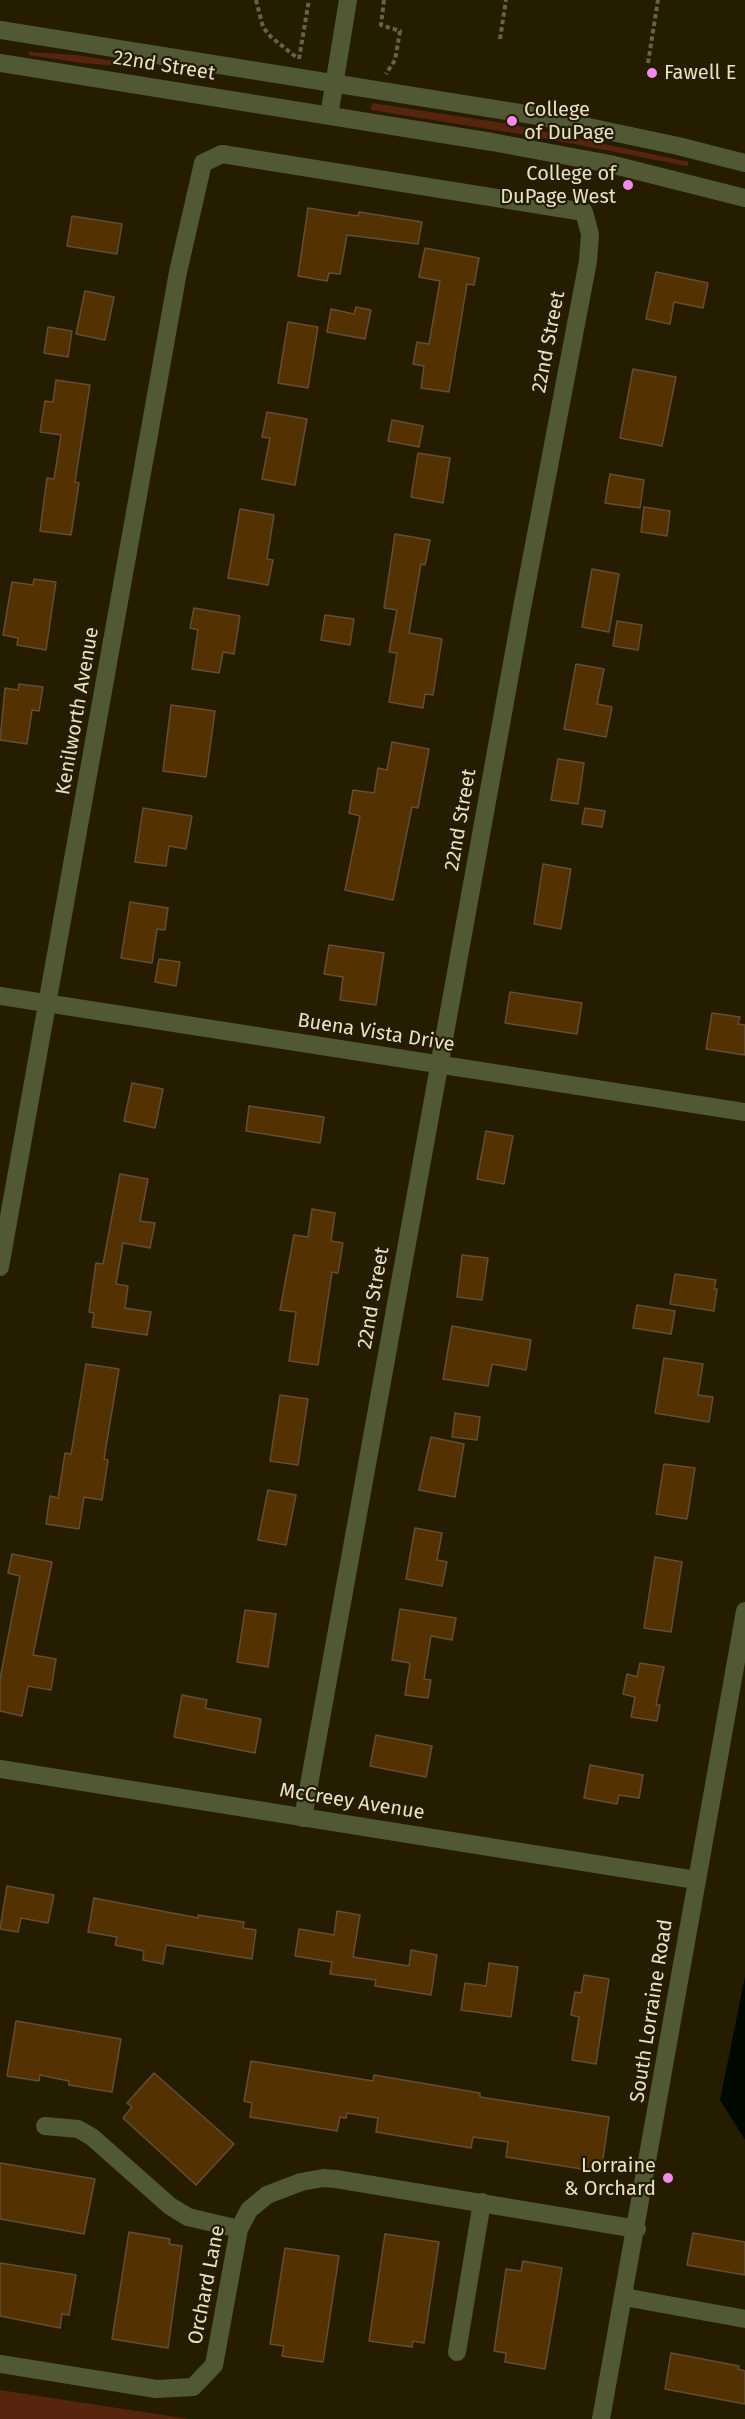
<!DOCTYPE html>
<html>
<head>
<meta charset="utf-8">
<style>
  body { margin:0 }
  canvas { display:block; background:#261d00 }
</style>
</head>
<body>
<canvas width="745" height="2419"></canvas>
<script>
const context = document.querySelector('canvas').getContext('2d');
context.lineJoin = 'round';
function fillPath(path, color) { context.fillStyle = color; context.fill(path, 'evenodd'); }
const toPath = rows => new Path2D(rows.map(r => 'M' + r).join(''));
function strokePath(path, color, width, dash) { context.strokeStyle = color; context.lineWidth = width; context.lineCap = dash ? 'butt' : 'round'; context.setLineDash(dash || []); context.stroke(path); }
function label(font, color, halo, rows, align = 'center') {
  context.font = font + ' "Fira Sans",sans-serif'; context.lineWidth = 4.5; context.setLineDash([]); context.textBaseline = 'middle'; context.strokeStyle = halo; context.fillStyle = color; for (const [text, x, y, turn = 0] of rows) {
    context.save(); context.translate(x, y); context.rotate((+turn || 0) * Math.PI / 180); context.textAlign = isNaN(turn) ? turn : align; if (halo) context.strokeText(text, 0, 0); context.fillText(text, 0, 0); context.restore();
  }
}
const green = toPath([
  [29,52,76,55,133,64,133,67,82,63,29,55],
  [372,103,509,124,689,162,687,166,538,137,371,110],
  [0,2390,58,2399,189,2419,0,2419]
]);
const water = toPath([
  [745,1976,745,2140,720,2100]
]);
const building = toPath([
  [308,208,358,216,359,212,422,222,418,244,347,235,340,274,329,273,327,281,298,276,308,208],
  [72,216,122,224,117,254,67,246,72,216],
  [425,248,479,258,474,285,467,284,449,392,421,388,424,366,413,364,417,342,429,344,440,281,419,277,425,248],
  [656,272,708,283,703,308,674,302,670,324,646,319,656,272],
  [85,291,114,297,105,340,76,334,85,291],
  [356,307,371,310,365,339,327,332,331,309,354,314,356,307],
  [288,322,318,327,308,388,278,383,288,322],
  [48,327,72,331,68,357,44,353,48,327],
  [633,369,676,377,662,446,620,438,633,369],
  [56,380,90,385,75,482,79,483,71,535,40,531,47,478,54,479,61,435,40,432,45,401,53,402,56,380],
  [267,412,307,419,295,485,262,479,270,438,262,437,267,412],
  [392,420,423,426,419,447,388,441,392,420],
  [418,453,450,458,443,503,411,497,418,453],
  [610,474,644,480,640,508,605,503,610,474],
  [644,507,670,511,667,536,641,532,644,507],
  [240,509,274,515,267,559,273,560,268,585,228,578,240,509],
  [395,534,430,540,425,565,421,564,409,633,442,639,433,695,425,694,423,708,389,702,397,653,389,652,397,610,384,608,395,534],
  [592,569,619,574,609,632,582,627,592,569],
  [34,579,56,582,46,650,17,645,18,638,3,635,12,582,33,585,34,579],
  [194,608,240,616,234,654,223,652,219,673,192,669,198,630,190,628,194,608],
  [325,615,354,619,350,645,321,640,325,615],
  [617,621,642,625,638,650,613,646,617,621],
  [576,664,604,669,597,704,612,707,606,737,564,729,576,664],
  [19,684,43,687,39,711,32,710,27,744,0,740,5,688,18,690,19,684],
  [171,705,215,711,206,777,163,771,171,705],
  [392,742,429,749,418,808,412,807,393,900,345,890,360,816,349,813,353,790,374,793,378,768,387,770,392,742],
  [558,759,584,763,578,804,551,800,558,759],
  [143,808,192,816,186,849,169,846,166,866,135,862,143,808],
  [585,808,605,811,602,827,582,824,585,808],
  [543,864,571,869,561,929,534,924,543,864],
  [130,902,168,908,165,930,157,929,152,963,121,958,130,902],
  [329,945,384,953,376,1005,340,1000,343,977,324,974,329,945],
  [159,959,180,962,176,986,155,982,159,959],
  [510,992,582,1003,577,1034,505,1023,510,992],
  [712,1013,740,1017,738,1024,745,1025,745,1055,706,1049,712,1013],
  [132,1083,163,1089,155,1128,124,1121,132,1083],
  [249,1106,324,1117,320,1143,246,1131,249,1106],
  [486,1131,513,1136,504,1184,477,1179,486,1131],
  [120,1174,148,1179,140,1221,155,1223,150,1248,123,1243,116,1284,128,1286,125,1308,151,1312,147,1335,92,1327,94,1313,89,1312,96,1263,103,1264,120,1174],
  [312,1209,335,1213,331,1241,343,1243,338,1273,332,1272,318,1365,289,1361,296,1312,280,1310,294,1235,308,1237,312,1209],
  [462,1255,488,1258,482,1300,457,1297,462,1255],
  [675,1274,716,1280,714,1289,717,1289,714,1311,670,1304,675,1274],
  [637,1305,675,1311,671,1334,633,1328,637,1305],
  [452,1326,531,1340,526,1370,492,1364,488,1386,443,1379,452,1326],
  [664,1358,703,1364,698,1395,713,1397,709,1422,655,1413,664,1358],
  [86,1364,119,1369,104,1459,108,1460,102,1500,84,1497,79,1529,46,1524,50,1496,58,1498,65,1453,71,1454,86,1364],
  [280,1395,308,1399,298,1465,270,1461,280,1395],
  [455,1413,480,1417,477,1440,452,1437,455,1413],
  [431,1437,464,1444,455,1497,419,1490,431,1437],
  [664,1464,695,1468,687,1519,656,1514,664,1464],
  [268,1490,296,1495,286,1545,258,1540,268,1490],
  [415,1528,442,1533,437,1560,447,1562,442,1586,406,1579,415,1528],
  [12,1554,52,1562,33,1655,56,1659,51,1690,28,1686,22,1716,0,1711,0,1679,20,1576,8,1573,12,1554],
  [655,1557,682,1562,671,1632,644,1628,655,1557],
  [400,1609,456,1618,452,1640,431,1636,424,1679,431,1680,428,1698,405,1695,410,1663,392,1660,400,1609],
  [245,1610,276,1614,268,1667,237,1662,245,1610],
  [640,1663,664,1667,656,1705,660,1705,657,1721,631,1717,635,1697,623,1694,627,1674,637,1677,640,1663],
  [182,1695,207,1700,205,1708,261,1719,255,1753,174,1737,182,1695],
  [376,1735,432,1746,426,1777,370,1766,376,1735],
  [590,1765,643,1775,639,1798,619,1795,617,1804,584,1798,590,1765],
  [7,1886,54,1895,48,1923,21,1918,18,1932,0,1929,7,1886],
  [94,1898,198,1918,198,1915,244,1922,243,1928,256,1930,252,1959,166,1945,163,1964,143,1960,144,1951,115,1945,117,1937,88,1932,94,1898],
  [337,1911,360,1915,353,1957,409,1966,411,1950,437,1955,431,1995,375,1986,376,1980,330,1974,332,1962,295,1956,299,1929,334,1935,337,1911],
  [489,1963,518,1967,511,2017,461,2010,465,1983,486,1986,489,1963],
  [584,1975,609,1979,596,2064,572,2060,579,2017,571,2015,575,1992,581,1993,584,1975],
  [16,2021,121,2039,112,2092,69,2085,69,2081,40,2075,39,2081,7,2076,16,2021],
  [251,2061,373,2081,374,2075,480,2093,480,2097,609,2117,601,2172,506,2157,508,2142,473,2137,471,2148,376,2132,378,2118,347,2113,346,2118,340,2117,337,2131,250,2117,252,2103,244,2101,251,2061],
  [154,2073,234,2144,196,2185,123,2118,132,2107,127,2103,154,2073],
  [0,2163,95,2179,84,2234,0,2219,0,2163],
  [129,2232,170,2239,169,2244,182,2246,168,2348,112,2339,129,2232],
  [693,2233,745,2242,745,2275,687,2265,693,2233],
  [385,2234,439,2242,424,2343,413,2341,412,2347,369,2341,385,2234],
  [285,2248,339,2256,323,2362,282,2356,284,2346,270,2344,285,2248],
  [523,2261,562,2268,545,2369,505,2362,506,2353,494,2351,506,2269,521,2271,523,2261],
  [0,2263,76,2275,69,2315,62,2314,60,2328,0,2316,0,2263],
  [671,2353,739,2366,738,2369,745,2371,745,2404,665,2389,671,2353]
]);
const path = toPath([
  [256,0,263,27,271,37,296,57],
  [384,0,381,25,400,31,395,60,386,74],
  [500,39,506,0],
  [299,59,309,0],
  [648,63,658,0]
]);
const minor = toPath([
  [0,30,532,115,678,146,745,163],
  [0,63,492,142,610,164,745,198],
  [329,116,348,0],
  [0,996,745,1112],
  [0,1267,178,272,203,163,222,154,584,212,590,234,588,261,522,608,303,1818],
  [0,1769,696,1880],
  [45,2126,78,2129,92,2137,170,2206,188,2217,239,2229],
  [624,2297,745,2319],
  [457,2352,482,2202],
  [0,2364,156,2389,193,2387,214,2365,239,2229,249,2210,267,2195,301,2182,323,2178,336,2179,637,2229],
  [601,2419,745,1611]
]);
const markers = [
  [652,73,6,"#f38af1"],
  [512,121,6,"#f38af1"],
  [628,185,6,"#f38af1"],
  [668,2178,6,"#f38af1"]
];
const streetNames = [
  ["22nd Street",164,66,9],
  ["22nd Street",549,342,-79],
  ["Kenilworth Avenue",78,711,-80],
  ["22nd Street",461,820,-80],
  ["Buena Vista Drive",376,1033,9],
  ["22nd Street",374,1298,-80],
  ["McCreey Avenue",352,1802,9],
  ["South Lorraine Road",652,2011,-81],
  ["Orchard Lane",207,2285,-79]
];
const poiNames = [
  ["Fawell E",664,73],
  ["College",524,110],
  ["of DuPage",524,133],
  ["College of",616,174,"right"],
  ["DuPage West",616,197,"right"],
  ["Lorraine",656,2166,"right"],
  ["& Orchard",656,2189,"right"]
];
fillPath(green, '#57250e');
fillPath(water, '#000900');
fillPath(building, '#533100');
strokePath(building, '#644d34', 1.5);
strokePath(path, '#686148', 4, [4.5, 3]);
strokePath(minor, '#515934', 18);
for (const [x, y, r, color] of markers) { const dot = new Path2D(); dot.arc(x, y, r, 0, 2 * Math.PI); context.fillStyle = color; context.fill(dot); strokePath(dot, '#261d00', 2); }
label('20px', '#e6e1cf', '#261d00', streetNames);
label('20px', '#e6e1cf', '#261d00', poiNames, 'left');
</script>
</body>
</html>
